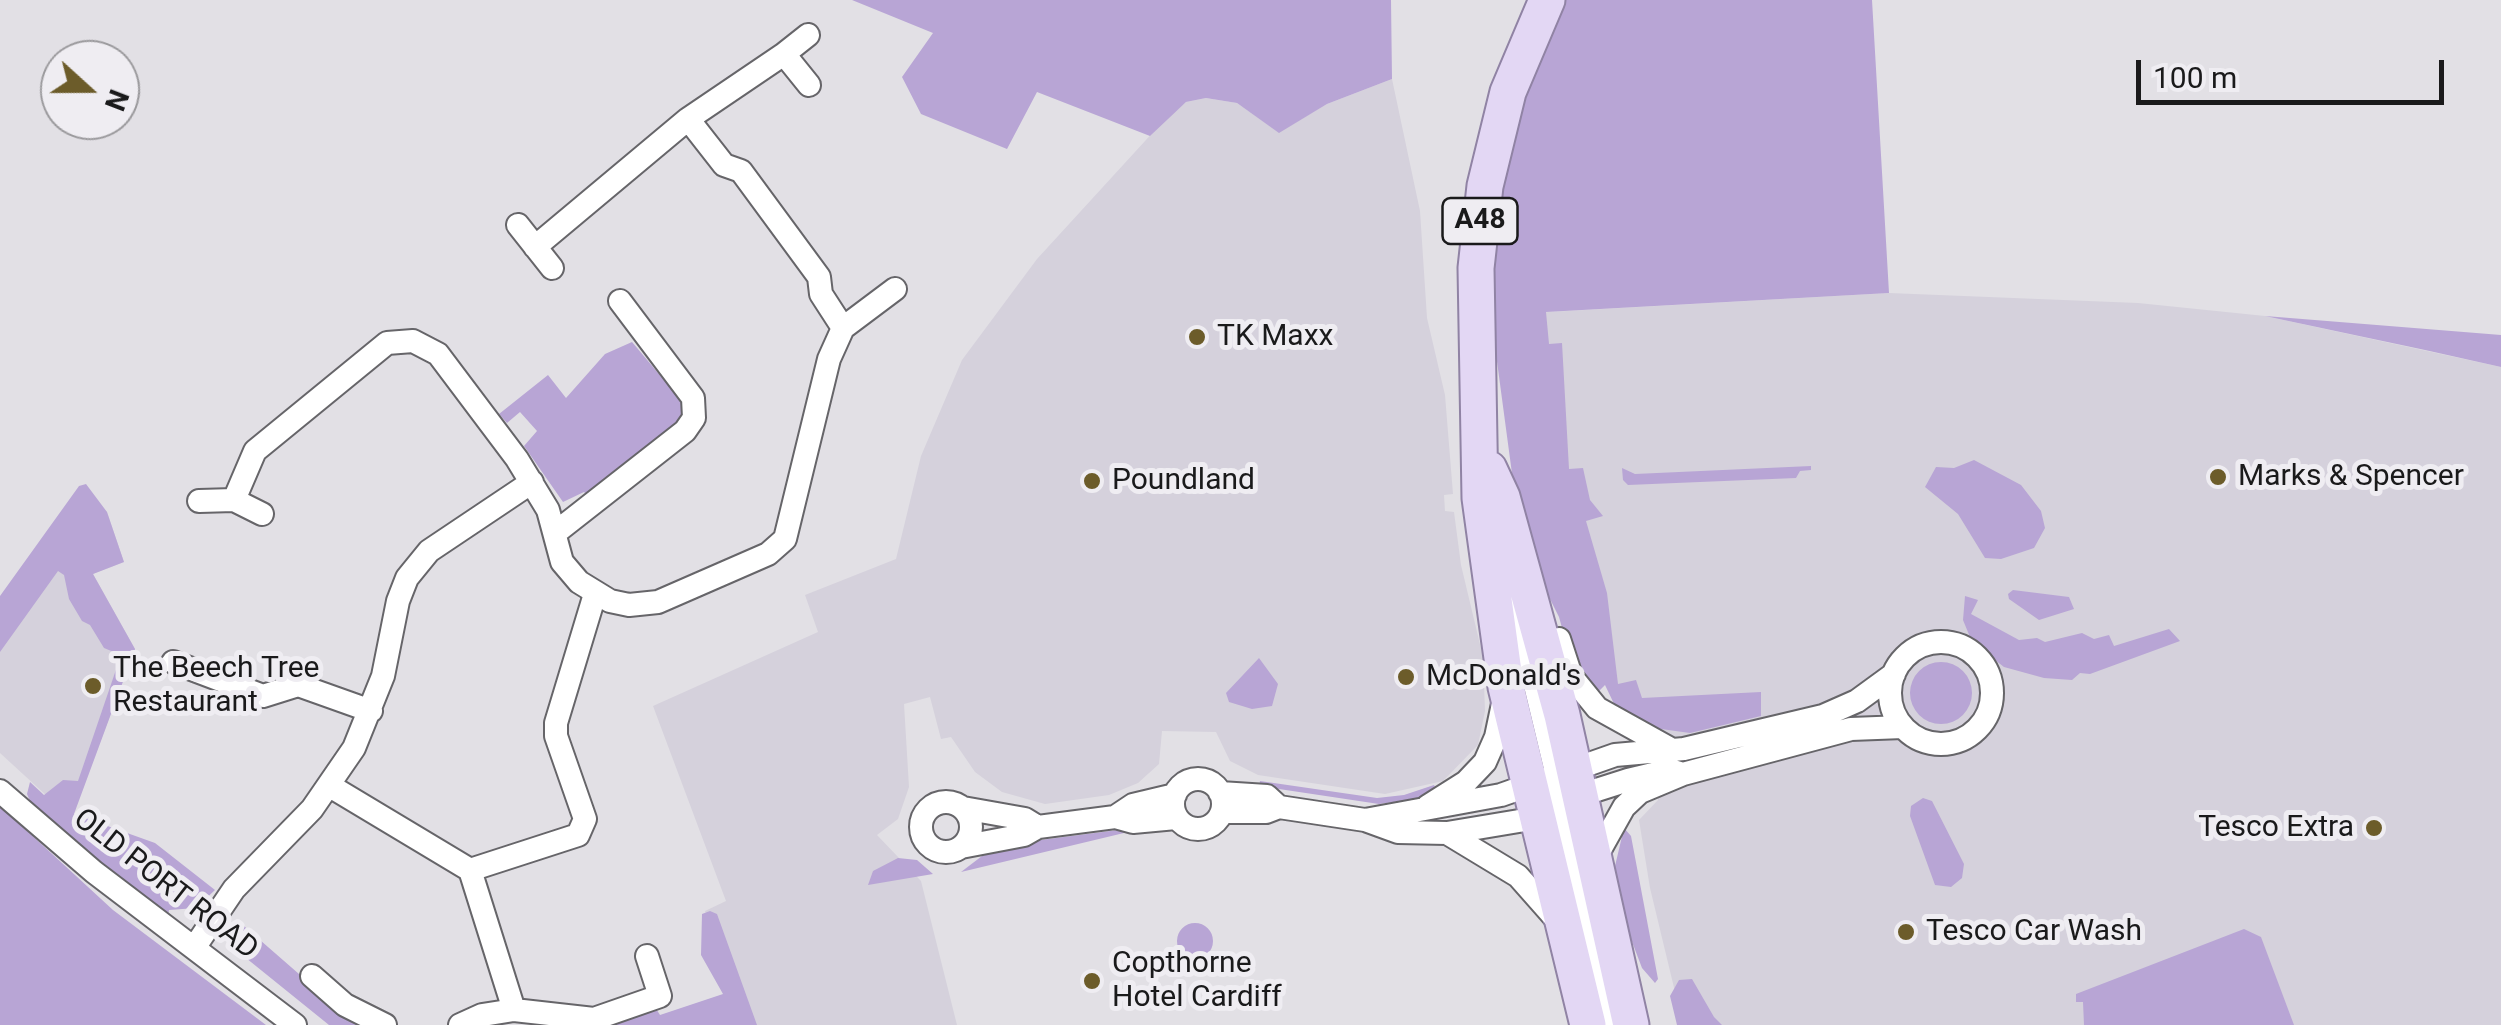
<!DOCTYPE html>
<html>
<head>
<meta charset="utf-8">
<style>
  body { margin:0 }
  #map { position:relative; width:2501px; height:1025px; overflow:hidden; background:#e2e0e5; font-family:Roboto,sans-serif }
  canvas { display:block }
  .north { position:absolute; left:40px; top:40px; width:100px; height:100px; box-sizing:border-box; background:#efedf2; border:2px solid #9a999c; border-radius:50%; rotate:111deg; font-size:28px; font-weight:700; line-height:40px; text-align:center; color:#1a1a1b }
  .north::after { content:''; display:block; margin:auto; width:35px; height:45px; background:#6c5c2a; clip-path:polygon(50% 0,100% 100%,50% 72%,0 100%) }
  .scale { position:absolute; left:2136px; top:60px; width:308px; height:45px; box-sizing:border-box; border:5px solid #1a1a1b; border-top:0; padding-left:12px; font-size:30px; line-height:35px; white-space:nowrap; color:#1a1a1b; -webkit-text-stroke:8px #efedf2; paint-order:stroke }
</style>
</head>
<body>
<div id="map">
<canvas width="2501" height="1025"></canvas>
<div class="north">N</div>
<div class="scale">100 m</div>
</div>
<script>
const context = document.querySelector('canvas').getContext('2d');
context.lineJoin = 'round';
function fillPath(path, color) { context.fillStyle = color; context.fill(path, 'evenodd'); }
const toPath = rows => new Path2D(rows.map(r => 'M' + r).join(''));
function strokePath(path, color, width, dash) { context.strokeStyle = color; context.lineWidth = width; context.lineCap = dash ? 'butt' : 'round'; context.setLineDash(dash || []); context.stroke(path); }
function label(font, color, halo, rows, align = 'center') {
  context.font = font + ' Roboto,sans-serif'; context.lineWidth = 10; context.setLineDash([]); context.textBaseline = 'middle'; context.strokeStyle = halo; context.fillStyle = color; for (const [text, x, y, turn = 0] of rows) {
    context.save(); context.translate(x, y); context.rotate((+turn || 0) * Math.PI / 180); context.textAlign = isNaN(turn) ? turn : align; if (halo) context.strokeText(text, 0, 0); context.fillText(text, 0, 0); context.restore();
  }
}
const built = toPath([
  [1392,79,1420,211,1427,318,1445,395,1453,494,1444,495,1445,511,1454,512,1461,565,1483,657,1485,711,1478,745,1443,781,1385,794,1258,775,1230,761,1216,732,1162,731,1159,764,1138,783,1109,795,1045,804,1002,792,975,772,951,737,941,739,930,697,904,704,909,787,898,819,877,835,921,881,957,1025,744,1025,705,911,726,901,653,706,818,632,805,595,896,559,921,456,962,360,1037,259,1167,117,1186,102,1206,98,1237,103,1279,132,1327,104],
  [1889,293,2138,303,2265,316,2501,367,2501,1025,1683,1025,1650,888,1639,820,1658,800,1653,727,1599,672,1513,314],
  [87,492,107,512,124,562,93,574,135,649,73,815,60,808,0,753,0,616]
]);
const green = toPath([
  [852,0,1391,0,1392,79,1327,104,1279,133,1237,103,1206,98,1186,102,1150,136,1037,92,1007,149,921,114,902,77,933,33],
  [1566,0,1872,0,1889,293,1546,312,1549,344,1562,343,1569,469,1583,468,1590,500,1603,516,1586,521,1607,593,1618,684,1636,680,1642,698,1761,692,1761,716,1690,733,1654,728,1617,710,1605,685,1593,697,1572,664,1559,617,1534,567,1513,481,1496,354,1494,245,1507,160,1533,70],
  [2265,316,2501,335,2501,367,2425,350],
  [632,342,685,405,685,418,587,495,584,492,563,502,524,446,537,431,520,412,507,423,499,414,548,375,566,398,605,354],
  [1974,460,2021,485,2041,511,2045,528,2034,548,2001,559,1985,558,1958,514,1925,487,1936,467,1954,468],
  [1811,466,1811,470,1800,471,1796,478,1628,485,1623,480,1622,468,1635,474],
  [86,484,107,512,124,562,93,574,135,649,74,814,155,843,215,890,196,908,169,910,168,916,33,808,27,794,30,782,44,795,63,780,78,781,121,655,104,648,90,625,82,621,69,599,64,575,58,571,0,652,0,596,79,486],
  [2013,590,2069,597,2074,609,2039,620,2009,599,2008,594],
  [1965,596,1978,600,1971,614,2019,640,2037,638,2045,642,2082,633,2094,639,2109,635,2114,646,2169,629,2180,641,2090,674,2080,673,2072,680,2044,678,2004,667,1972,642,1963,620],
  [1259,658,1278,684,1272,706,1252,709,1229,702,1226,693],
  '1910 693a31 31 0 1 1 62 0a31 31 0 1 1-62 0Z',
  [1260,781,1377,798,1404,795,1434,785,1437,791,1417,799,1379,804,1259,786],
  [1923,798,1932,801,1964,864,1962,878,1951,887,1935,885,1910,816,1911,806],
  [0,806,113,910,266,1025,0,1025],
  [1141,827,1140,833,1124,833,961,872,982,856,1033,841],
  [1624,828,1631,836,1658,979,1655,983,1642,968,1620,910,1615,866],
  [898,858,917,860,933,874,868,885,873,871],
  [710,911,717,914,757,1025,597,1025,655,1007,660,1015,723,994,701,955,702,914],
  [237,920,299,974,365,1025,329,1025,246,958,235,943],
  '1177 941a18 18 0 1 1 36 0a18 18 0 1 1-36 0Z',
  [2244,929,2261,937,2294,1025,2084,1025,2083,1002,2076,1002,2076,994],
  [1692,979,1714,1017,1722,1025,1677,1025,1670,996,1679,980]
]);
const minor = toPath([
  [808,35,784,54,809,85],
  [784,54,688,119,724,165,741,171,819,277,821,294,843,328],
  [518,225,552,268],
  [535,247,688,119],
  [234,500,255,451,387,343,413,341,438,354,517,459,548,510,562,562,579,582,610,601,629,605,658,602,768,554,785,539,829,359,843,328,895,289],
  [199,501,234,500,262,514],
  [555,533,685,431,694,418,693,398,620,301],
  [1516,606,1555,768,1553,789],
  [1559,639,1571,676,1597,708,1669,748],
  '1890 693a51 51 0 1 1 102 0a51 51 0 1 1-102 0Z',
  [173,662,263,696,298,685,371,711],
  '1173 804a25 25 0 1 1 50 0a25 25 0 1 1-50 0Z',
  [330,786,470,870,578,835,585,819,556,736,556,723,595,594],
  [0,791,94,872,295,1025],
  [1220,793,1267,796,1279,807,1365,820,1398,832,1447,833,1537,818,1581,795,1628,780,1670,770,1683,774],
  [1562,793,1559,805,1606,1025],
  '921 827a25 25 0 1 1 50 0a25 25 0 1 1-50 0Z',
  [1428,806,1466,782,1485,762,1496,737,1504,699],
  [963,808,1025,819,1038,827],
  [1222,812,1266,812,1279,807],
  [1115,817,1133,805,1175,795],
  [1365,820,1501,795,1615,755,1684,749,1823,716,1857,701,1894,674],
  [1447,833,1518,876,1556,919],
  [961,847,1024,835,1038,827,1115,817,1133,822,1176,818],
  [1596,857,1624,807,1640,792,1683,774,1851,729,1903,727],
  [470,870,514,1010,594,1019,660,996,647,956],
  [194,948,234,889,312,809,354,748,383,676,398,601,407,578,429,551,532,482],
  [312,976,345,1005,385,1025],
  [460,1025,482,1015,514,1010]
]);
const primary = toPath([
  [1547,0,1508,92,1485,186,1476,268,1480,498,1506,687,1588,1025],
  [1489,469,1502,497,1562,715,1631,1025]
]);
const markers = [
  [1197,337,10,"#6c5c2a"],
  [2218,477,10,"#6c5c2a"],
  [1092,481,10,"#6c5c2a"],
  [1406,677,10,"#6c5c2a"],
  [93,686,10,"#6c5c2a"],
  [2374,828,10,"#6c5c2a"],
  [1906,932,10,"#6c5c2a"],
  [1092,981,10,"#6c5c2a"]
];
const shields = [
  [1480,221,75]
];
const shieldNames = [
  ["A48",1480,221]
];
const poiNames = [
  ["TK Maxx",1217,337],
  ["Marks & Spencer",2238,477],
  ["Poundland",1112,481],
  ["The Beech Tree",113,669],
  ["Restaurant",113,703],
  ["McDonald's",1426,677],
  ["Tesco Extra",2354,828,"right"],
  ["Tesco Car Wash",1926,932],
  ["Copthorne",1112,964],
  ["Hotel Cardiff",1112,998]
];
const streetNames = [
  ["OLD PORT ROAD",165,885,38]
];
fillPath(built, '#d5d1dc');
fillPath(green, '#b8a5d5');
strokePath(minor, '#666569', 26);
strokePath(primary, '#9083a4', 39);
strokePath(minor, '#fff', 22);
strokePath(primary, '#e3d7f4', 35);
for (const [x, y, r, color] of markers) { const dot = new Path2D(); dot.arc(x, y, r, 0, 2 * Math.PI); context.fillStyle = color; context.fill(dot); strokePath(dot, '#efedf2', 4); }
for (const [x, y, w] of shields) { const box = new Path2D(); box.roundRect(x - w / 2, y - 23, w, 46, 8); context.fillStyle = '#efedf2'; context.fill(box); strokePath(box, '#1a1a1b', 2.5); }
label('bold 28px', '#1a1a1b', null, shieldNames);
label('30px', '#1a1a1b', '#efedf2', poiNames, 'left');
label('30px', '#1a1a1b', '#efedf2', streetNames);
</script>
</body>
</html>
